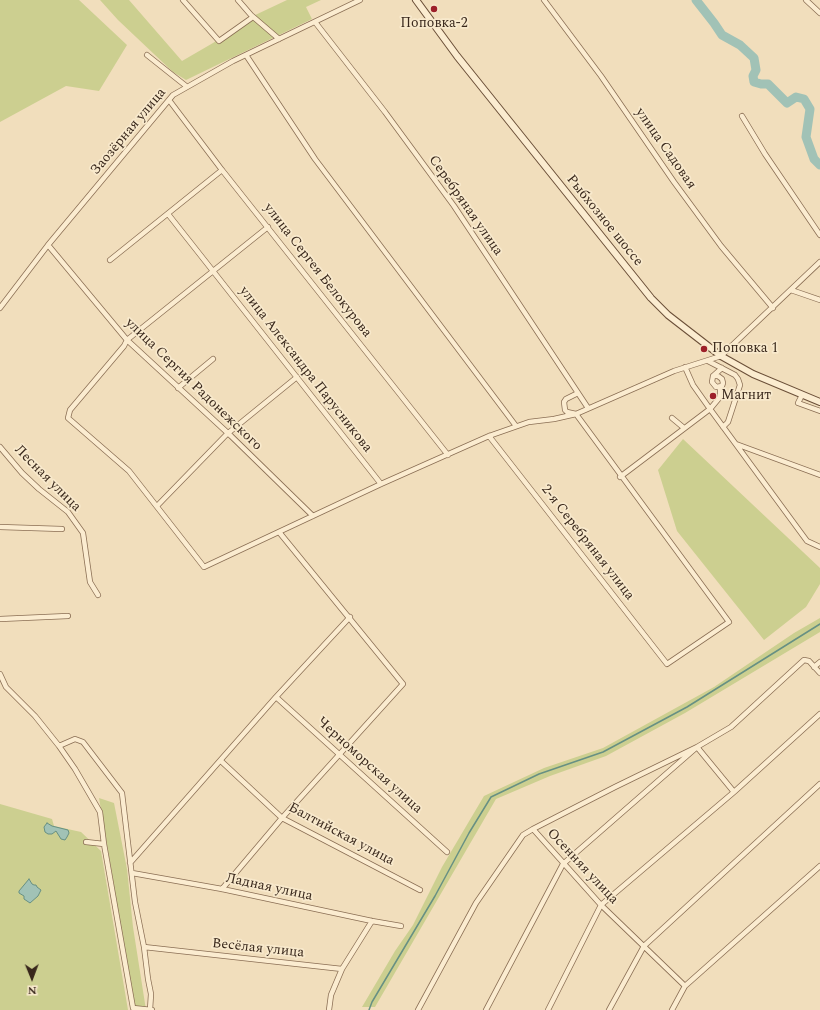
<!DOCTYPE html>
<html>
<head>
<meta charset="utf-8">
<style>
  body { margin:0 }
  #map { position:relative; width:820px; height:1010px; overflow:hidden; background:#f1debc; font-family:Spectral,serif }
  canvas { display:block }
  .north { position:absolute; left:12px; top:958px; width:40px; height:40px; -webkit-text-stroke:3px #f8e9cc; paint-order:stroke; rotate:179deg; font-size:11px; font-weight:700; line-height:16px; text-align:center; color:#38271b }
  .north::after { content:''; display:block; margin:auto; width:14px; height:18px; background:#38271b; clip-path:polygon(50% 0,100% 100%,50% 72%,0 100%) }
</style>
</head>
<body>
<div id="map">
<canvas width="820" height="1010"></canvas>
<div class="north">N</div>
</div>
<script>
const context = document.querySelector('canvas').getContext('2d');
context.lineJoin = 'round';
function fillPath(path, color) { context.fillStyle = color; context.fill(path, 'evenodd'); }
const toPath = rows => new Path2D(rows.map(r => 'M' + r).join(''));
function strokePath(path, color, width, dash) { context.strokeStyle = color; context.lineWidth = width; context.lineCap = dash ? 'butt' : 'round'; context.setLineDash(dash || []); context.stroke(path); }
function label(font, color, halo, rows, align = 'center') {
  context.font = font + ' Spectral,serif'; context.lineWidth = 3.5; context.setLineDash([]); context.textBaseline = 'middle'; context.strokeStyle = halo; context.fillStyle = color; for (const [text, x, y, turn = 0] of rows) {
    context.save(); context.translate(x, y); context.rotate((+turn || 0) * Math.PI / 180); context.textAlign = isNaN(turn) ? turn : align; if (halo) context.strokeText(text, 0, 0); context.fillText(text, 0, 0); context.restore();
  }
}
const green = toPath([
  [0,0,79,0,127,45,99,91,66,86,0,122],
  [100,0,129,0,182,61,213,43,251,17,287,0,321,0,306,7,312,19,186,80,173,72,118,20],
  [683,439,820,568,820,584,806,607,764,640,677,531,658,470],
  [820,618,820,632,685,713,606,756,550,776,496,799,375,1007,362,1007,395,951,413,925,442,867,484,796,544,768,603,748,714,687,794,633],
  [99,798,114,803,127,869,133,927,146,1010,135,1010],
  [0,804,52,819,54,826,81,832,101,851,128,1010,0,1010]
]);
const water = toPath([
  [47,823,52,826,68,830,69,833,67,837,65,840,61,839,56,831,52,834,48,834,45,832,44,827,47,823],
  [29,879,32,884,34,885,36,885,37,887,41,890,38,896,30,903,24,899,24,896,19,893,19,891,29,879]
]);
const stream = toPath([
  [369,1010,372,1002,435,896,469,833,491,797,539,774,603,752,687,707,820,624]
]);
const river = toPath([
  [696,0,714,23,722,35,740,45,754,58,756,70,753,76,754,82,761,84,768,84,787,103,796,97,804,99,810,109,806,137,814,159,820,165]
]);
const street = toPath([
  [183,0,219,41,253,17],
  [238,0,251,15,279,39],
  [544,0,601,76,674,182,721,246,773,308],
  [806,0,820,13],
  [315,22,385,112,454,206,588,408],
  [147,55,186,86],
  [246,55,315,159,516,426],
  [169,100,222,170,448,455],
  [742,116,765,154,820,235],
  [168,214,381,484],
  [268,227,127,340,124,346,70,410,68,418,129,471,204,567,381,484,489,436,529,422,554,419,576,414,674,371,721,356,820,262],
  [48,245,127,340,231,436,313,516],
  [110,260,222,170],
  [791,290,820,300],
  [0,308,48,245,173,95,233,61,360,0],
  [708,361,735,375,738,379,740,385,728,422,723,427],
  [685,367,693,385,710,409,807,541,820,547],
  [713,376,718,376,722,379,723,383,722,386,716,387,712,382,713,376,722,368],
  [178,388,213,359],
  [802,395,798,403,820,411],
  [672,418,684,428],
  [489,436,667,664,729,622,576,414,567,412,565,410,564,402,566,399,578,393],
  [736,444,820,475],
  [0,447,22,473,39,489,68,512,83,533,90,582,98,595],
  [620,477,710,409,720,397,720,387],
  [157,506,227,434,297,377],
  [0,527,62,529],
  [0,619,68,616],
  [814,667,820,662],
  [0,674,6,687,35,716,59,746,75,739,83,742,122,793,135,902,144,947,148,979,151,994,150,1010],
  [276,697,447,852],
  [59,746,75,769,100,812,104,844,133,1008,152,1010],
  [221,761,282,818,420,890],
  [533,829,615,787,697,747,734,792],
  [86,842,104,844],
  [130,863,276,697,350,617],
  [132,873,222,889,372,921,401,926],
  [222,889,282,818,403,684,279,532],
  [144,947,342,969,331,995,329,1010],
  [342,969,372,921],
  [418,1010,476,903,523,835,533,829,601,905,685,986],
  [486,1010,563,864,697,747,731,727,804,660,809,661,820,673],
  [548,1010,601,905,734,792,820,714],
  [609,1010,644,946,820,784],
  [672,1010,685,986,820,866]
]);
const secondary = toPath([
  [416,0,457,56,651,298,668,315,721,356,753,374,820,402]
]);
const markers = [
  [434,9,4,"#9d2029"],
  [704,349,4,"#9d2029"],
  [713,396,4,"#9d2029"]
];
const poiNames = [
  ["Поповка-2",434,24,"center"],
  ["Поповка 1",712,349],
  ["Магнит",721,396]
];
const streetNames = [
  ["Заозёрная улица",129,132,-50],
  ["улица Садовая",665,149,55],
  ["Серебряная улица",465,206,55],
  ["Рыбхозное шоссе",604,221,51],
  ["улица Сергея Белокурова",317,271,52],
  ["улица Александра Парусникова",305,370,52],
  ["улица Сергия Радонежского",193,385,44],
  ["Лесная улица",47,479,45],
  ["2-я Серебряная улица",587,543,52],
  ["Черноморская улица",369,766,42],
  ["Балтийская улица",341,835,28],
  ["Осенняя улица",582,867,47],
  ["Ладная улица",269,888,12],
  ["Весёлая улица",258,949,6]
];
fillPath(green, '#cccf90');
fillPath(water, '#a1c2b6');
strokePath(water, '#679083', 1);
strokePath(stream, '#679083', 1.5);
strokePath(river, '#a1c2b6', 9);
strokePath(street, '#8a6e54', 6);
strokePath(secondary, '#6b4f38', 8);
strokePath(street, '#fbecd0', 4.5);
strokePath(secondary, '#fbecd0', 6);
for (const [x, y, r, color] of markers) { const dot = new Path2D(); dot.arc(x, y, r, 0, 2 * Math.PI); context.fillStyle = color; context.fill(dot); strokePath(dot, '#f8e9cc', 1.5); }
label('14px', '#38271b', '#f8e9cc', poiNames, 'left');
label('14px', '#38271b', '#f8e9cc', streetNames);
</script>
</body>
</html>
